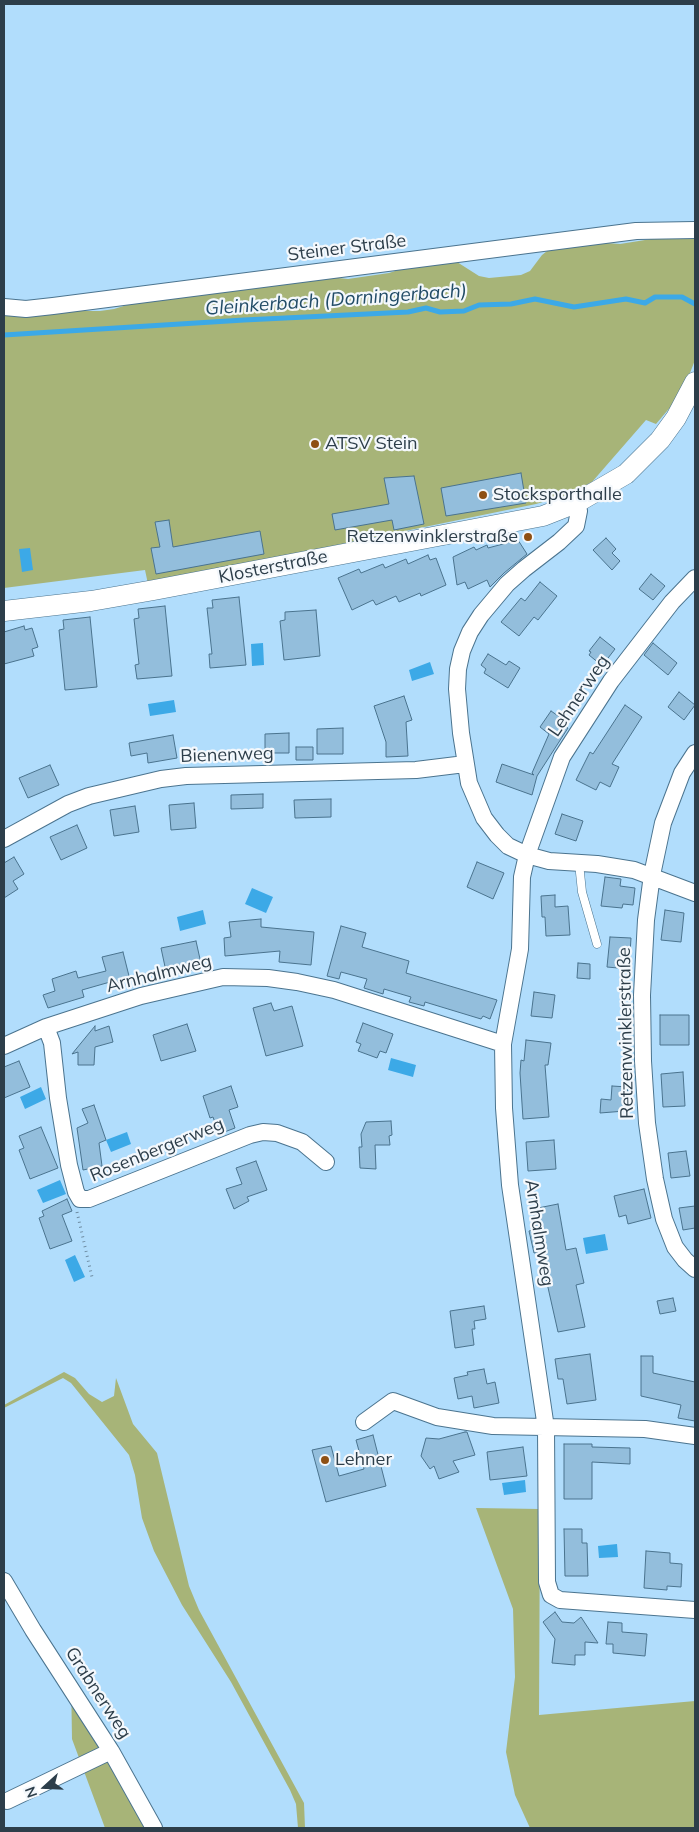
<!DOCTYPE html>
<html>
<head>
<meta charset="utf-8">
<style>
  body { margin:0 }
  #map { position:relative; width:699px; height:1832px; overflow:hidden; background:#b1ddfc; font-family:Mulish,sans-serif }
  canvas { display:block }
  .frame { position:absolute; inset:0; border:5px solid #2d3e4a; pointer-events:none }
  .north { position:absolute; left:20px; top:1762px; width:50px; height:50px; -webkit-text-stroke:4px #f4f8fc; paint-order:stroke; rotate:250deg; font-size:14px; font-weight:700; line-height:20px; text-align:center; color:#2d3e4a }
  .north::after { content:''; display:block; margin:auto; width:18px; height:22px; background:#2d3e4a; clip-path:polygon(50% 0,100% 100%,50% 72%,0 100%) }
</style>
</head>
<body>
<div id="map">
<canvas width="699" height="1832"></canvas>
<div class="frame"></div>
<div class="north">N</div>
</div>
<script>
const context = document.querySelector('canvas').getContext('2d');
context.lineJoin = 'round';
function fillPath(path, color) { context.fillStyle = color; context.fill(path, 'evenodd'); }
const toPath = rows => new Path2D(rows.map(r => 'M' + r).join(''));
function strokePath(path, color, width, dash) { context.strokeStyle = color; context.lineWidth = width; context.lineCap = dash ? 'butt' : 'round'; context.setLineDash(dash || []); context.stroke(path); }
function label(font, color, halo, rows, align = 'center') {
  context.font = font + ' Mulish,sans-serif'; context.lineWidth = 4.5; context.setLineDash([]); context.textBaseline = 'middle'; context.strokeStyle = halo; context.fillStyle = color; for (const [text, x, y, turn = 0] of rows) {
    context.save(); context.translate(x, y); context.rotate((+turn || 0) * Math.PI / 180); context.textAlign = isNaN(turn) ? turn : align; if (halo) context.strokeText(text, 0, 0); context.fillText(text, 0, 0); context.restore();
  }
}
const green = toPath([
  [670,236,695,236,695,360,690,373,673,404,656,424,646,420,592,482,567,495,536,504,148,584,145,570,4,588,4,315,15,316,59,311,100,311,114,309,140,301,329,277,348,279,389,273,407,267,447,261,457,262,479,276,489,278,521,275,530,271,542,255,551,248,593,242,620,244],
  [64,1372,75,1378,89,1394,102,1402,114,1396,116,1378,133,1424,157,1453,189,1586,199,1610,304,1803,305,1828,298,1828,296,1804,290,1790,231,1682,182,1605,154,1551,142,1518,135,1475,129,1455,71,1383,63,1378,4,1408,4,1405],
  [476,1508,540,1509,539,1715,695,1701,695,1828,530,1828,515,1795,506,1752,515,1677,513,1609],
  [71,1677,132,1772,162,1828,105,1828,72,1739]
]);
const water = toPath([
  [30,548,33,570,22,572,19,549],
  [263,643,264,665,252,666,251,644],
  [430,662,434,674,412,681,409,670],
  [174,700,176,712,150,716,148,704],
  [252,888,273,897,266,913,245,904],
  [203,910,206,924,180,931,177,917],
  [391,1058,416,1065,413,1077,388,1070],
  [41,1087,46,1099,25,1109,20,1097],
  [127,1132,131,1144,111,1152,106,1140],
  [60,1180,66,1194,43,1203,37,1190],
  [605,1234,608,1250,586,1254,583,1238],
  [75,1255,85,1277,74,1282,65,1260],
  [525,1480,526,1492,504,1495,502,1483],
  [617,1544,618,1557,599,1558,598,1546]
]);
const stream = toPath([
  [4,335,244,320,408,312,426,308,440,312,464,311,479,305,511,304,535,299,574,307,626,299,645,303,655,297,682,297,695,304]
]);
const building = toPath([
  [521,473,526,503,446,516,441,488,521,473],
  [414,476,424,524,394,530,392,520,335,530,332,514,389,504,384,478,414,476],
  [169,520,173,547,260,531,264,554,156,574,151,548,160,547,155,522,169,520],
  [606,538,616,549,612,553,620,561,612,570,593,550,606,538],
  [518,540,527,554,504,573,490,587,487,580,468,589,465,582,457,585,453,557,474,547,476,550,487,545,488,548,518,540],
  [428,555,430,560,436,558,446,585,421,596,420,593,399,602,396,596,376,605,373,600,352,610,338,578,359,569,361,573,383,564,385,568,406,559,408,564,428,555],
  [651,574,665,586,653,600,639,589,651,574],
  [540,582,557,596,538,620,534,617,519,636,501,622,521,598,525,601,540,582],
  [239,597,246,665,210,668,209,654,212,654,207,608,213,608,212,600,239,597],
  [165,606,172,676,137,679,135,665,139,664,134,619,139,618,138,609,165,606],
  [316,610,320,656,284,660,280,621,285,620,285,612,316,610],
  [90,617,97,687,65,690,59,630,64,629,63,620,90,617],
  [24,626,25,630,32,628,38,647,32,649,34,656,4,664,4,632,24,626],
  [600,637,615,649,605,662,603,660,600,664,589,655,591,652,589,651,600,637],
  [653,643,677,663,668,675,644,655,653,643],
  [488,654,506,665,509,661,520,668,508,688,484,673,486,669,481,665,488,654],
  [679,692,695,705,684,720,668,707,679,692],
  [404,696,412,720,406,722,408,756,386,757,386,742,374,706,404,696],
  [625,705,642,717,612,764,619,767,610,787,600,782,596,790,576,780,590,752,593,754,625,705],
  [551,711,567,722,564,726,568,728,537,776,532,795,496,782,502,764,534,775,532,773,549,734,540,727,551,711],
  [343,728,343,754,317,754,317,729,343,728],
  [289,733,289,753,265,753,265,734,289,733],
  [173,735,177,758,148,763,147,753,131,756,129,743,173,735],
  [296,747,313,747,313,760,296,760,296,747],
  [50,765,59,785,28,798,19,778,50,765],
  [263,794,263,808,231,809,231,795,263,794],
  [331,799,331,817,295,818,294,800,331,799],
  [194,803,196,828,171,830,169,805,194,803],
  [135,806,139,832,114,836,110,810,135,806],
  [562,814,583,821,576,841,555,834,562,814],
  [77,825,87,848,61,860,50,837,77,825],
  [14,857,24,874,13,881,18,889,4,898,4,863,14,857],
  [477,862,504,873,493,899,467,887,477,862],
  [605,877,621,879,620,886,635,888,633,905,623,904,622,908,601,906,605,877],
  [555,895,555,907,568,906,570,935,546,936,545,917,542,917,541,896,555,895],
  [665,910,684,913,681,942,661,940,665,910],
  [261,919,261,927,314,932,311,965,279,962,280,951,225,956,224,938,231,937,229,922,261,919],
  [341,926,366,933,362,947,409,961,406,973,497,1000,490,1019,483,1016,481,1019,425,1002,424,1006,409,1002,411,997,384,989,383,994,364,988,367,979,341,972,339,979,327,976,341,926],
  [610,937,631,938,629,969,607,967,610,937],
  [196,941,202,968,167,976,161,948,196,941],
  [123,952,130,980,111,985,110,982,82,990,84,997,48,1008,43,995,55,991,52,979,76,971,78,978,106,971,102,957,123,952],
  [578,963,590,964,590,979,577,978,578,963],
  [534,992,555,995,552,1018,531,1016,534,992],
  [271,1003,274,1011,292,1006,303,1046,266,1056,253,1008,271,1003],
  [660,1015,689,1015,689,1045,660,1045,660,1015],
  [363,1023,393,1034,386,1053,380,1051,377,1058,358,1051,361,1044,356,1042,363,1023],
  [187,1024,196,1051,161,1061,153,1035,187,1024],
  [95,1026,95,1031,109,1026,113,1042,95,1047,94,1065,78,1065,78,1052,72,1054,95,1026],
  [526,1040,551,1043,548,1065,545,1065,549,1117,523,1119,520,1073,521,1060,524,1061,526,1040],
  [19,1061,30,1087,4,1098,4,1067,19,1061],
  [683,1072,685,1106,663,1107,661,1074,683,1072],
  [231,1086,238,1107,229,1110,235,1128,219,1134,213,1117,210,1118,203,1096,231,1086],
  [612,1086,628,1087,625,1111,600,1113,601,1099,611,1100,612,1086],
  [94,1105,106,1140,99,1143,102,1166,83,1170,77,1128,88,1123,82,1109,94,1105],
  [391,1121,392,1135,389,1136,390,1145,375,1145,376,1169,360,1168,359,1147,362,1147,361,1134,366,1122,391,1121],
  [41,1127,58,1168,30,1179,19,1150,24,1148,19,1136,41,1127],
  [554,1140,556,1169,528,1171,526,1142,554,1140],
  [686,1151,690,1176,671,1178,668,1153,686,1151],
  [256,1161,267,1190,247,1197,249,1201,234,1209,226,1189,242,1184,236,1168,256,1161],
  [644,1189,651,1218,628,1224,626,1215,619,1217,614,1196,644,1189],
  [67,1199,72,1211,62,1215,72,1241,50,1249,39,1218,44,1216,42,1211,67,1199],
  [558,1204,566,1250,576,1248,584,1283,576,1285,585,1327,558,1332,540,1252,534,1253,529,1231,536,1229,533,1209,558,1204],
  [695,1206,695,1228,683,1230,679,1208,695,1206],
  [673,1298,676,1311,660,1314,657,1301,673,1298],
  [484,1306,486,1319,474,1321,475,1329,472,1329,474,1345,455,1348,450,1311,484,1306],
  [590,1354,596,1400,567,1404,563,1379,558,1379,555,1359,590,1354],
  [641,1356,653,1356,653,1373,695,1382,695,1421,678,1418,681,1405,641,1396,641,1356],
  [484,1369,487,1384,495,1382,499,1403,474,1408,472,1396,458,1399,454,1378,468,1375,467,1372,484,1369],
  [465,1432,467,1432,475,1455,453,1461,459,1472,439,1479,434,1466,430,1469,421,1456,426,1438,439,1439,465,1432],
  [373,1435,386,1486,326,1502,312,1450,331,1446,339,1476,364,1469,356,1440,373,1435],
  [564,1444,592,1444,592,1447,630,1448,630,1464,592,1462,592,1499,564,1499,564,1444],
  [523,1447,527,1476,490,1480,487,1452,523,1447],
  [564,1529,582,1529,582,1543,587,1543,588,1576,565,1576,564,1529],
  [646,1551,670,1553,670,1563,682,1564,681,1587,667,1586,667,1590,644,1588,646,1551],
  [555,1612,562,1622,574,1623,581,1617,598,1643,585,1642,585,1655,575,1655,575,1665,552,1663,555,1639,543,1622,555,1612],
  [608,1622,622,1623,622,1632,647,1634,645,1656,613,1653,613,1644,606,1644,608,1622]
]);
const path = toPath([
  [77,1212,92,1277]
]);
const service = toPath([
  [579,863,582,892,597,944]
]);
const minor = toPath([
  [4,307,26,309,53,306,636,231,695,230],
  [576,503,579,511,576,526,559,542,524,569,507,584,481,615,470,632,462,651,458,669,457,689,461,733,469,783,484,818,497,835,508,846,527,855,549,861,597,864,634,870,695,893],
  [695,578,672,602,611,681,562,757,527,855,522,877,520,949,503,1044,504,1108,510,1185,546,1428,547,1582,551,1595,560,1600,695,1610],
  [695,753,682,773,663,823,652,875,646,920,642,995,643,1061,647,1123,655,1179,664,1219,675,1247,685,1260,695,1269],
  [4,839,68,804,89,796,161,779,186,776,416,770,465,764],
  [46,1027,52,1043,58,1098,69,1165,76,1192,80,1199,89,1199,250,1135,263,1132,277,1133,302,1142,326,1162],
  [4,1046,46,1027,141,996,223,977,268,978,297,982,334,990,503,1044],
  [364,1422,393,1401,437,1417,493,1426,645,1429,695,1436],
  [4,1581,33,1630,111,1751,154,1828],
  [7,1801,111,1751]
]);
const tertiary = toPath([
  [4,611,91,601,154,590,543,516,576,503,626,474,660,440,676,418,695,382]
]);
const markers = [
  [315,444,5,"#8e5014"],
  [483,495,5,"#8e5014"],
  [528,537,5,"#8e5014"],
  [325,1460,5,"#8e5014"]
];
const streetNames = [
  ["Steiner Straße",347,248,-7],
  ["Klosterstraße",273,567,-11],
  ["Lehnerweg",579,696,-56],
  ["Bienenweg",227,755,-2],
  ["Arnhalmweg",159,974,-14],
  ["Retzenwinklerstraße",626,1033,-91],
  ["Rosenbergerweg",157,1150,-22],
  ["Arnhalmweg",539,1233,81],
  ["Grabnerweg",98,1693,57]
];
const poiNames = [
  ["ATSV Stein",325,444],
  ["Stocksporthalle",493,495],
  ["Retzenwinklerstraße",518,537,"right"],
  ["Lehner",335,1460]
];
const waterNames = [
  ["Gleinkerbach (Dorningerbach)",336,300,-4]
];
fillPath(green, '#a7b478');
fillPath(water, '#3ca9e7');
strokePath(stream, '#3ca9e7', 5);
fillPath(building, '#93bedc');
strokePath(building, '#4a738e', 1);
strokePath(service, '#4b748f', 9);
strokePath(minor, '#4b748f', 18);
strokePath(tertiary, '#4b748f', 21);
strokePath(path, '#6f8da3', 3, [1, 4]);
strokePath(service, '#fff', 8);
strokePath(minor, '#fff', 16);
strokePath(tertiary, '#fff', 20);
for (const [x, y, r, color] of markers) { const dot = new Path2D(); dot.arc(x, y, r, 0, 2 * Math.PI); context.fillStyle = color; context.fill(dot); strokePath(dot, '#f4f8fc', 2); }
label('18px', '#2d3e4a', '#f4f8fc', streetNames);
label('18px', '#2d3e4a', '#f4f8fc', poiNames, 'left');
label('italic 19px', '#224c67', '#f4f8fc', waterNames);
</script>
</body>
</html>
